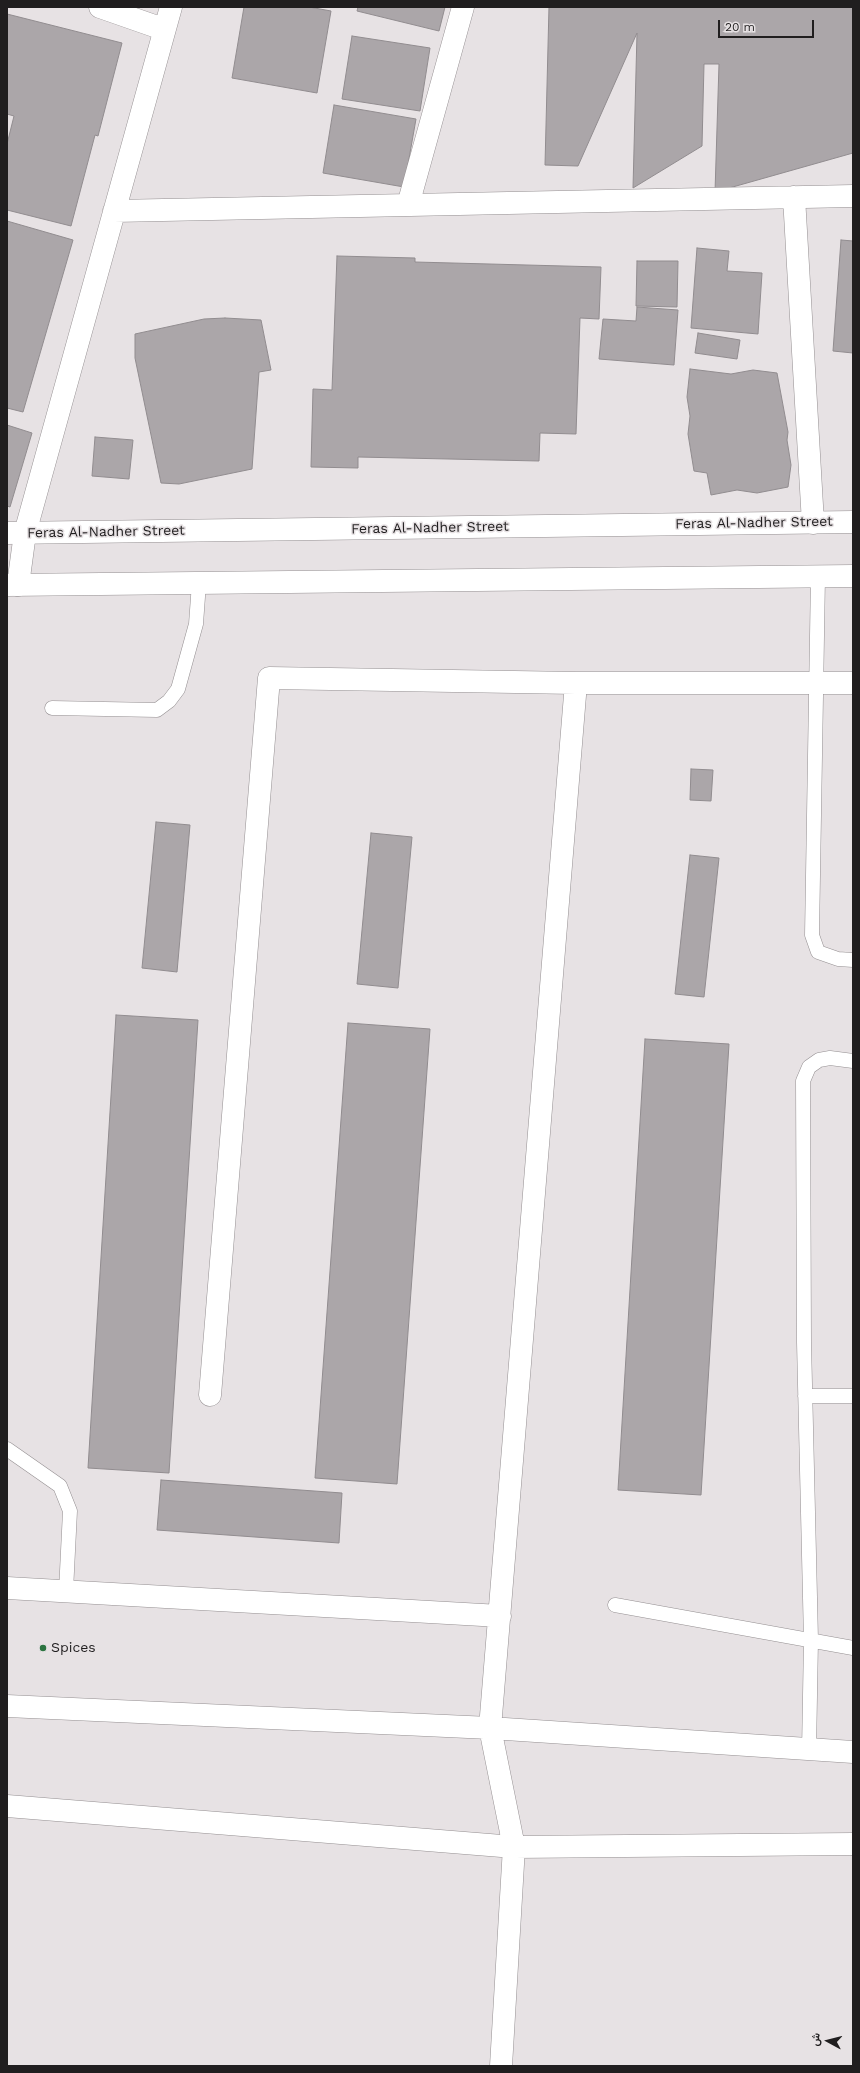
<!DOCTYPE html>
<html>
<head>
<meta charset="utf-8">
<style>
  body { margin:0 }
  #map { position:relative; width:860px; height:2073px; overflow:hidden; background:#e7e2e4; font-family:"Work Sans",Vazirmatn,sans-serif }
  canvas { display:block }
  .frame { position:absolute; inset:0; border:8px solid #201e1f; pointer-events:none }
  .north { position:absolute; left:808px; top:2021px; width:40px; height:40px; -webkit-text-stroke:3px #e7e2e4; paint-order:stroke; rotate:277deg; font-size:11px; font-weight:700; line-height:16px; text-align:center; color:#201e1f }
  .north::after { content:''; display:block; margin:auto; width:14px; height:18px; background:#201e1f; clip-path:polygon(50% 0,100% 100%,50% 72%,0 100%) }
  .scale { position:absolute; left:718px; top:20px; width:96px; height:18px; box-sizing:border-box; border:2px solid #201e1f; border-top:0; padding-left:5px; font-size:12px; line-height:14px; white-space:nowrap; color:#201e1f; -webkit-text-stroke:3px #e7e2e4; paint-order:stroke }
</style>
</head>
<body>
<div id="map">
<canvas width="860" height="2073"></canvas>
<div class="frame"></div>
<div class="north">ش</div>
<div class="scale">20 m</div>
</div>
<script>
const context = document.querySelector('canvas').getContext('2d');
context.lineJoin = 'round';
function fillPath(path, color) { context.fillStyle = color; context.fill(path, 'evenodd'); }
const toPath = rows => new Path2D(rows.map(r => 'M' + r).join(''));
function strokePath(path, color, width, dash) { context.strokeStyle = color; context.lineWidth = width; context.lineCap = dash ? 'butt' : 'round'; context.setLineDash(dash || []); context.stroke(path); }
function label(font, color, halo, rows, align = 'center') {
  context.font = font + ' "Work Sans",sans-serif'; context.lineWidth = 3; context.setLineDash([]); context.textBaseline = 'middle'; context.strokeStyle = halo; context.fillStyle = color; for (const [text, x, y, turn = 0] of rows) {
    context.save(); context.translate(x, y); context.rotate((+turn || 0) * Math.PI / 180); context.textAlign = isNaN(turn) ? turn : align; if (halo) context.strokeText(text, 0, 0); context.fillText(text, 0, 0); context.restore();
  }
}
const building = toPath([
  [244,7,309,7,331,11,317,93,232,78,244,7],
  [358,7,445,7,439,31,357,11,358,7],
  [549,7,853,7,853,153,715,192,719,64,704,64,702,146,633,188,637,33,578,166,545,165,549,7],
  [7,14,122,43,98,136,95,135,71,226,7,210,7,144,14,116,7,114,7,14],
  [352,36,430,48,420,111,342,99,352,36],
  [334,105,416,119,404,187,323,173,334,105],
  [7,221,73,240,23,412,7,408,7,221],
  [841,240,853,241,853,353,833,351,841,240],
  [697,248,729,251,727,271,762,273,758,334,691,328,697,248],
  [337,256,415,258,415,262,601,267,599,319,580,318,576,434,540,433,539,461,358,457,358,468,311,467,313,389,332,390,337,256],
  [637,261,678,261,677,307,636,306,637,261],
  [637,307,678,310,674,365,599,359,603,319,636,321,637,307],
  [225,318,261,320,271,370,259,372,252,469,179,484,161,483,135,358,135,334,204,319,225,318],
  [698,333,740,340,737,359,695,353,698,333],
  [690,369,731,374,753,370,777,373,788,432,787,440,791,465,788,487,757,493,737,490,711,495,707,473,694,471,688,434,690,416,687,397,690,369],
  [7,425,32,433,10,507,7,506,7,425],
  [95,437,133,440,129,479,92,476,95,437],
  [691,769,713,770,711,801,690,800,691,769],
  [156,822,190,825,177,972,142,968,156,822],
  [371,833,412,837,398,988,357,984,371,833],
  [690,855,719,858,704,997,675,994,690,855],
  [116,1015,198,1020,169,1473,88,1468,116,1015],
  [348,1023,430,1029,397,1484,315,1478,348,1023],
  [645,1039,729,1044,701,1495,618,1490,645,1039],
  [161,1480,342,1493,339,1543,157,1530,161,1480]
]);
const service = toPath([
  [818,576,812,935,818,952,838,959,853,960],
  [52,708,157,710,169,701,178,689,196,624,199,583],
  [805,1396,853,1396],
  [7,1449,60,1486,70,1511,66,1591],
  [615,1605,853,1648],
  [809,1751,811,1640,804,1342,803,1081,809,1067,819,1060,830,1058,853,1061]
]);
const minor = toPath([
  [100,7,163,29],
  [794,197,813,523],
  [408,205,463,7],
  [114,211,853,196],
  [18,585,25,533,171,7],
  [210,1395,269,678,576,683,853,683],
  [7,1588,500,1616],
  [7,1706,490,1728,853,1752],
  [7,1806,514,1847,853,1844],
  [501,2066,514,1847,490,1728,576,683]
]);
const tertiary = toPath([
  [7,533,853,522],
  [7,585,853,576]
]);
const markers = [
  [43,1648,4,"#2c7441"]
];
const streetNames = [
  ["Feras Al-Nadher Street",754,523,-1],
  ["Feras Al-Nadher Street",430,528,-1],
  ["Feras Al-Nadher Street",106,532,-1]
];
const poiNames = [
  ["Spices",51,1648]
];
fillPath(building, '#aba6a9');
strokePath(building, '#918c8f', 1);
strokePath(service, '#948f91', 15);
strokePath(minor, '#948f91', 23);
strokePath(tertiary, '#948f91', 23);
strokePath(service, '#fff', 14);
strokePath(minor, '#fff', 22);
strokePath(tertiary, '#fff', 22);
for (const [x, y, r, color] of markers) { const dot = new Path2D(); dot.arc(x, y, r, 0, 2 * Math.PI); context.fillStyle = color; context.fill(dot); strokePath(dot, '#e7e2e4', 1.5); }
label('14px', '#201e1f', '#e7e2e4', streetNames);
label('14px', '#201e1f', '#e7e2e4', poiNames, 'left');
</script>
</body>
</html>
